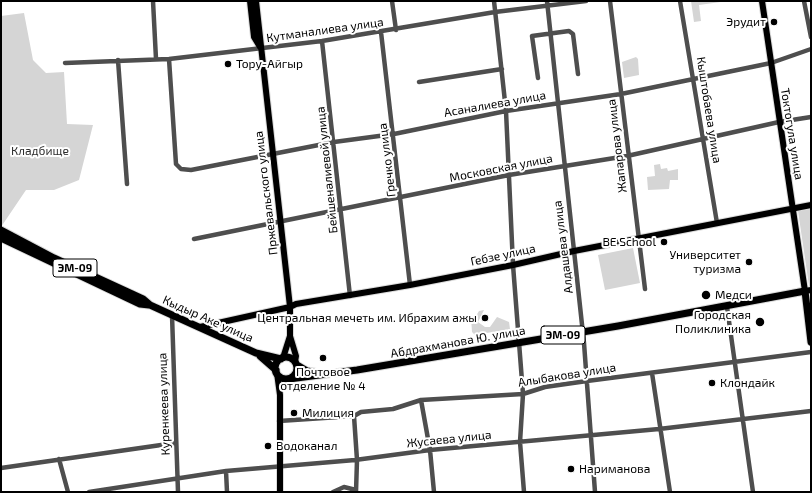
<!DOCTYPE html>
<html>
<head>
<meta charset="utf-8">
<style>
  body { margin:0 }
  #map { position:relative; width:812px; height:493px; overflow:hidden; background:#fff; font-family:"Exo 2",sans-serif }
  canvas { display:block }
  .frame { position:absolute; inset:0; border:2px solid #000; pointer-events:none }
</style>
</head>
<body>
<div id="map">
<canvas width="812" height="493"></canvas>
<div class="frame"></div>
</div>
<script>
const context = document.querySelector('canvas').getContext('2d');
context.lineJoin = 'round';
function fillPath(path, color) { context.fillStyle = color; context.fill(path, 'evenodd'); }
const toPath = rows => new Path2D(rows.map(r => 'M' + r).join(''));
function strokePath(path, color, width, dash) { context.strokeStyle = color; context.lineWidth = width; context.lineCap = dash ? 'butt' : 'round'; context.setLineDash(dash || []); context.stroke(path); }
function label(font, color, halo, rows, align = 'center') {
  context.font = font + ' "Exo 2",sans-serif'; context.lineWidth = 4; context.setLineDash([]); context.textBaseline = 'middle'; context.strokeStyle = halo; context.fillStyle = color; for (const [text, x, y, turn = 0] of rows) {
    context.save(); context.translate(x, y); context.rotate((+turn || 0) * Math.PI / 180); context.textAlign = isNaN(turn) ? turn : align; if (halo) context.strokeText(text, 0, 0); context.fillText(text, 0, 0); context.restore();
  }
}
const green = toPath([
  [691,1,728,1,699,5,701,21,694,22],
  [24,13,33,60,46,73,64,72,67,124,93,125,79,180,54,190,26,190,1,227,1,16],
  [636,57,638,59,639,75,624,78,622,62],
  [660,164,661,169,667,168,668,171,678,169,678,180,670,180,669,189,648,190,647,177,655,176,654,165],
  [811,208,811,286,809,286,798,211],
  [633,248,640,283,605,290,598,255],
  [484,310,478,322,485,327,490,327,497,317,509,322,510,329,475,335,472,332,471,317,476,316,479,311]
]);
const minor = toPath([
  [153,1,156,59],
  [392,1,396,30],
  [494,1,506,111,513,265,523,394,520,442,524,492],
  [547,1,584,343,595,492],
  [610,1,645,289],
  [680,1,717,223],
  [804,1,811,37],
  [381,32,410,285],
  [322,41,350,296],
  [169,59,176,164,181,169,191,170,334,142,394,134,506,111,621,94,771,63,811,49],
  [118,60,127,184],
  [65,63,169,59,322,41,495,12,586,1],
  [538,78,532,36,569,31,573,34,578,74],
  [419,82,502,69],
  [194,239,509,175,627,156,779,122,811,117],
  [727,307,753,492],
  [172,315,178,492],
  [652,373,670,492],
  [421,400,430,450,434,492],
  [354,416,357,460,356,492],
  [279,421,354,416,361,412,393,409,421,400,523,394,545,387,587,381,811,352],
  [59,459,68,492],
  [1,468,175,443],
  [226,471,227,492],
  [89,492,226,471,355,460,430,450,659,429,811,411],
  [333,492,344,487,356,490]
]);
const major = toPath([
  [250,1,254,37,260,47],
  [256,1,290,307,290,336,296,356,295,362],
  [762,1,805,291,811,290],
  [200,327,290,307,296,304,410,285,513,265,574,251,811,205],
  [283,358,290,336],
  [277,373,280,395,280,492]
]);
const highway = toPath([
  [1,230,54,258,143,299,150,305,172,315,256,353,281,359],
  [1,238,140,304,149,305],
  [260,356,276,370],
  '275 368a11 11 0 1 1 22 0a11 11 0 1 1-22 0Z',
  [297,365,307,371,319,373],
  [289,379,357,370,618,326,805,291,811,342]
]);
const markers = [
  [774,22,4,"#000"],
  [228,64,4,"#000"],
  [664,242,4,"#000"],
  [749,262,4,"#000"],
  [706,295,5,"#000"],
  [485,318,4,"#000"],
  [760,322,5,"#000"],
  [323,358,4,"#000"],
  [712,383,4,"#000"],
  [294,413,4,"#000"],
  [268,446,4,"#000"],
  [571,469,4,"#000"]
];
const shields = [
  [75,268,44],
  [563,335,44]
];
const shieldNames = [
  ["ЭМ-09",75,268],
  ["ЭМ-09",563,335]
];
const poiNames = [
  ["Эрудит",766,22,"right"],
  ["Тору-Айгыр",236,64],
  ["BE School",656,242,"right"],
  ["Университет",741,255,"right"],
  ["туризма",741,269,"right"],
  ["Медси",715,295],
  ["Городская",751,315,"right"],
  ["Поликлиника",751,329,"right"],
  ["Центральная мечеть им. Ибрахим ажы",477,318,"right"],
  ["Почтовое",323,372,"center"],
  ["отделение № 4",323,386,"center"],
  ["Клондайк",720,383],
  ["Милиция",302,413],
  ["Водоканал",276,446],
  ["Нариманова",579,469]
];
const streetNames = [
  ["Кутманалиева улица",325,30,-8],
  ["Асаналиева улица",495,104,-10],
  ["Кыштобаева улица",709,110,81],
  ["Токтогула улица",792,134,81],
  ["Жапарова улица",617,146,-97],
  ["Гречко улица",387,160,-97],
  ["Московская улица",501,168,-11],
  ["Бейшеналиевой улица",327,170,-96],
  ["Пржевальского улица",266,193,-97],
  ["Алдашева улица",563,247,-97],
  ["Гебзе улица",503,255,-12],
  ["Кыдыр Аке улица",208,319,24],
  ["Абдрахманова Ю. улица",458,342,-10],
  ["Алыбакова улица",567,375,-9],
  ["Куренкеева улица",164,404,-92],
  ["Жусаева улица",449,439,-6]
];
const parkNames = [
  ["Кладбище",40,151]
];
fillPath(green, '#d5d5d5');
strokePath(major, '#dbdbdb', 8);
strokePath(highway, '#dbdbdb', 9);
strokePath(minor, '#4e4e4e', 4.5);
strokePath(major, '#000', 6);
strokePath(highway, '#000', 7);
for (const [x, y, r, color] of markers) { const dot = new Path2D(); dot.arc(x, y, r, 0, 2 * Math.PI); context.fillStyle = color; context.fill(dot); strokePath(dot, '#fff', 1.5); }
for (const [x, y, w] of shields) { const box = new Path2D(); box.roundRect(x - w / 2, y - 9, w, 18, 3); context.fillStyle = '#fff'; context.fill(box); strokePath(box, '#000', 1); }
label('bold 11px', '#000', null, shieldNames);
label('12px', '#000', '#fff', poiNames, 'left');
label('12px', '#000', '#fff', streetNames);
label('12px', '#2c2c2c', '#fff', parkNames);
</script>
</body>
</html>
